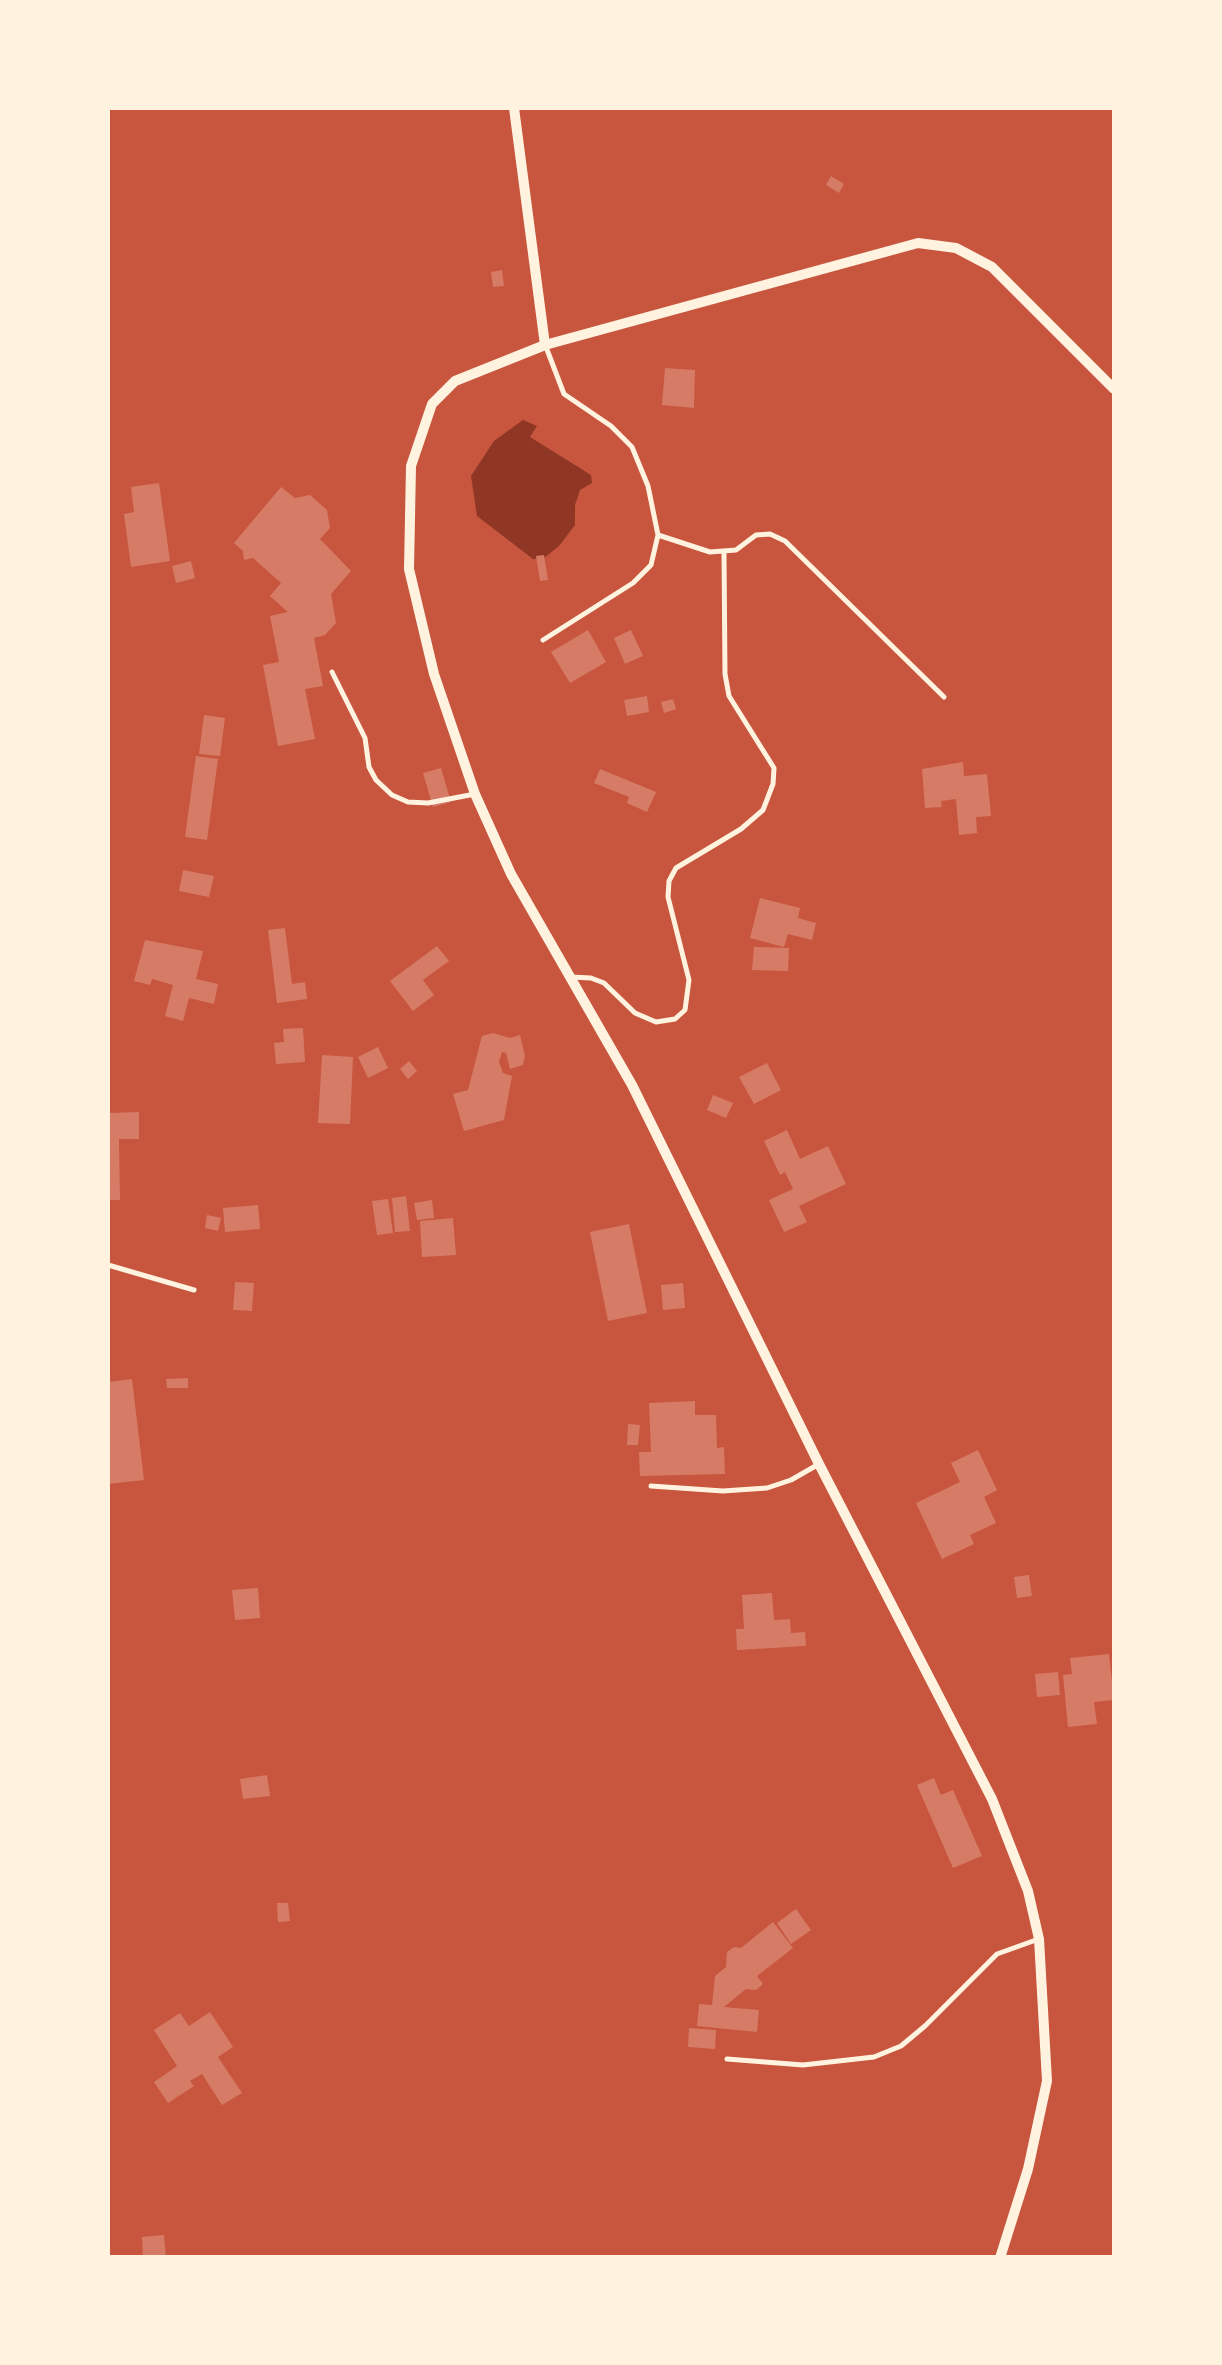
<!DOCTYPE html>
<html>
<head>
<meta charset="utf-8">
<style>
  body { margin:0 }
  #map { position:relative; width:1222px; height:2365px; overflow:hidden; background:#c8553d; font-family:Overpass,sans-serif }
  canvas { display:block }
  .frame { position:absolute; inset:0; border:110px solid #fff3e0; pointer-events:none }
</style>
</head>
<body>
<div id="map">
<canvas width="1222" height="2365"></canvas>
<div class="frame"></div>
</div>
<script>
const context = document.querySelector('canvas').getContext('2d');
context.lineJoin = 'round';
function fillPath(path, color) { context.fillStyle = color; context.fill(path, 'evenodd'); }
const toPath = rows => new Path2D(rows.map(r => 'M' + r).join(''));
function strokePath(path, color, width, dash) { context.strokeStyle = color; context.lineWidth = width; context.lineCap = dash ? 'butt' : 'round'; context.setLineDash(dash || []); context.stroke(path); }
const water = toPath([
  [523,420,537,426,530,437,591,475,592,483,580,490,575,505,575,525,559,546,544,558,533,559,477,516,471,476,494,441]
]);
const building = toPath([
  [831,176,844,184,839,193,826,185],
  [502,270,504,286,493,287,491,272],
  [665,368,695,370,694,408,662,405],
  [159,483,170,561,131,567,124,514,134,512,131,487],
  [281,487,295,498,310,495,327,510,330,528,320,539,351,571,331,594,336,623,325,635,314,638,323,686,305,689,315,739,278,746,263,665,279,662,270,616,288,612,270,596,281,583,253,558,244,560,243,551,234,543],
  [544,555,548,580,540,581,536,556],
  [191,561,195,578,176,583,172,566],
  [588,630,606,662,570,683,551,652],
  [631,630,643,656,625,664,614,638],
  [647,696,649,712,627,716,624,700],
  [673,699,676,709,664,713,661,702],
  [204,715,225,718,220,756,199,754],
  [196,756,218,759,207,840,185,837],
  [963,762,964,776,987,774,991,816,976,817,977,833,959,835,956,799,941,801,942,807,925,808,922,769],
  [441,768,451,802,433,807,423,773],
  [600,769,656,792,647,812,627,803,629,797,594,783],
  [183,870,214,876,209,897,179,891],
  [760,898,800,908,798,918,816,923,812,940,788,934,784,947,750,938],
  [285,928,292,984,305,982,307,999,277,1003,268,930],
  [145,940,203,951,196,979,218,984,214,1004,189,998,183,1021,165,1016,173,985,152,979,150,985,134,981],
  [437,946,449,961,423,980,434,995,413,1011,390,981],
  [754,947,789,948,788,971,752,970],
  [303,1028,305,1062,276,1064,274,1043,284,1042,283,1029],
  [493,1033,510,1038,520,1035,525,1056,523,1065,510,1069,506,1053,502,1052,499,1062,503,1073,512,1076,504,1120,464,1131,453,1094,468,1090,482,1036],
  [378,1047,388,1068,368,1078,358,1057],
  [322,1055,353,1057,350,1124,318,1123],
  [409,1061,417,1071,408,1079,400,1069],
  [767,1063,781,1090,754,1104,739,1077],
  [713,1095,733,1103,726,1118,707,1110],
  [139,1112,139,1139,119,1139,120,1200,108,1200,108,1113],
  [787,1130,800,1159,828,1146,846,1184,799,1206,807,1222,784,1232,769,1200,793,1189,785,1172,780,1175,764,1141],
  [406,1196,410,1231,395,1232,392,1198],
  [388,1199,393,1233,377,1235,372,1201],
  [432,1200,434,1218,417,1220,414,1203],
  [258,1205,260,1229,225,1232,223,1208],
  [207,1215,221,1218,218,1231,205,1228],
  [453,1218,456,1255,422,1257,420,1221],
  [629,1224,647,1313,608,1321,590,1232],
  [235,1282,254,1283,252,1311,233,1310],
  [683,1283,685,1308,663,1310,661,1285],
  [188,1378,188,1388,167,1388,166,1379],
  [132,1379,144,1480,108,1484,108,1382],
  [695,1401,695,1415,716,1415,717,1448,724,1447,725,1474,640,1476,639,1452,651,1452,649,1403],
  [628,1424,640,1425,638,1445,627,1445],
  [978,1450,997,1490,984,1497,996,1523,970,1535,974,1544,942,1559,916,1503,960,1482,951,1463],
  [1029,1575,1032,1596,1017,1598,1014,1577],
  [258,1588,260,1618,235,1620,232,1590],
  [772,1593,774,1620,790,1619,791,1633,805,1632,806,1646,737,1650,736,1629,744,1629,742,1595],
  [1109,1654,1114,1700,1094,1702,1097,1724,1068,1727,1063,1675,1072,1674,1070,1658],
  [1058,1672,1060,1695,1037,1697,1035,1674],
  [267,1775,270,1796,243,1799,240,1779],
  [934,1778,941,1795,953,1790,982,1856,953,1868,917,1785],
  [277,1903,288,1903,290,1921,278,1922],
  [796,1909,811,1930,791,1944,777,1923],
  [773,1922,793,1948,757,1976,763,1984,756,1990,746,1989,724,2007,759,2010,757,2032,697,2026,699,2004,712,2005,715,1976,726,1967,727,1952,734,1947,741,1948],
  [210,2012,233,2047,218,2057,242,2093,222,2105,202,2074,190,2081,194,2086,168,2103,154,2082,177,2066,154,2030,180,2013,189,2026],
  [689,2028,716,2030,715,2049,688,2047],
  [164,2235,166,2258,143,2258,142,2237]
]);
const service = toPath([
  [658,535,710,552,736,550,756,535,770,534,785,541,944,697],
  [543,640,633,583,651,565,658,535,648,486,632,447,611,426,564,394,546,347],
  [332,672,365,738,369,767,376,780,392,795,408,802,428,803,475,794],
  [570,977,591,978,604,983,635,1013,656,1022,675,1019,685,1010,689,980,668,897,669,881,676,868,741,829,763,810,773,784,774,768,729,696,725,674,724,553],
  [108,1265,194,1290],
  [651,1486,723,1491,767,1488,791,1480,819,1464],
  [727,2059,803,2065,874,2057,901,2046,925,2026,997,1954,1036,1940]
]);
const minor = toPath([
  [514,108,545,345],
  [1000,2258,1028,2169,1047,2081,1039,1939,1028,1891,992,1799,819,1464,632,1085,511,874,475,794,434,674,409,569,411,466,432,404,455,381,545,345,918,243,956,248,992,267,1114,389]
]);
fillPath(water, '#8f3625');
fillPath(building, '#d67c66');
strokePath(service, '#fff3e0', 5);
strokePath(minor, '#fff3e0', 10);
</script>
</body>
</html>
